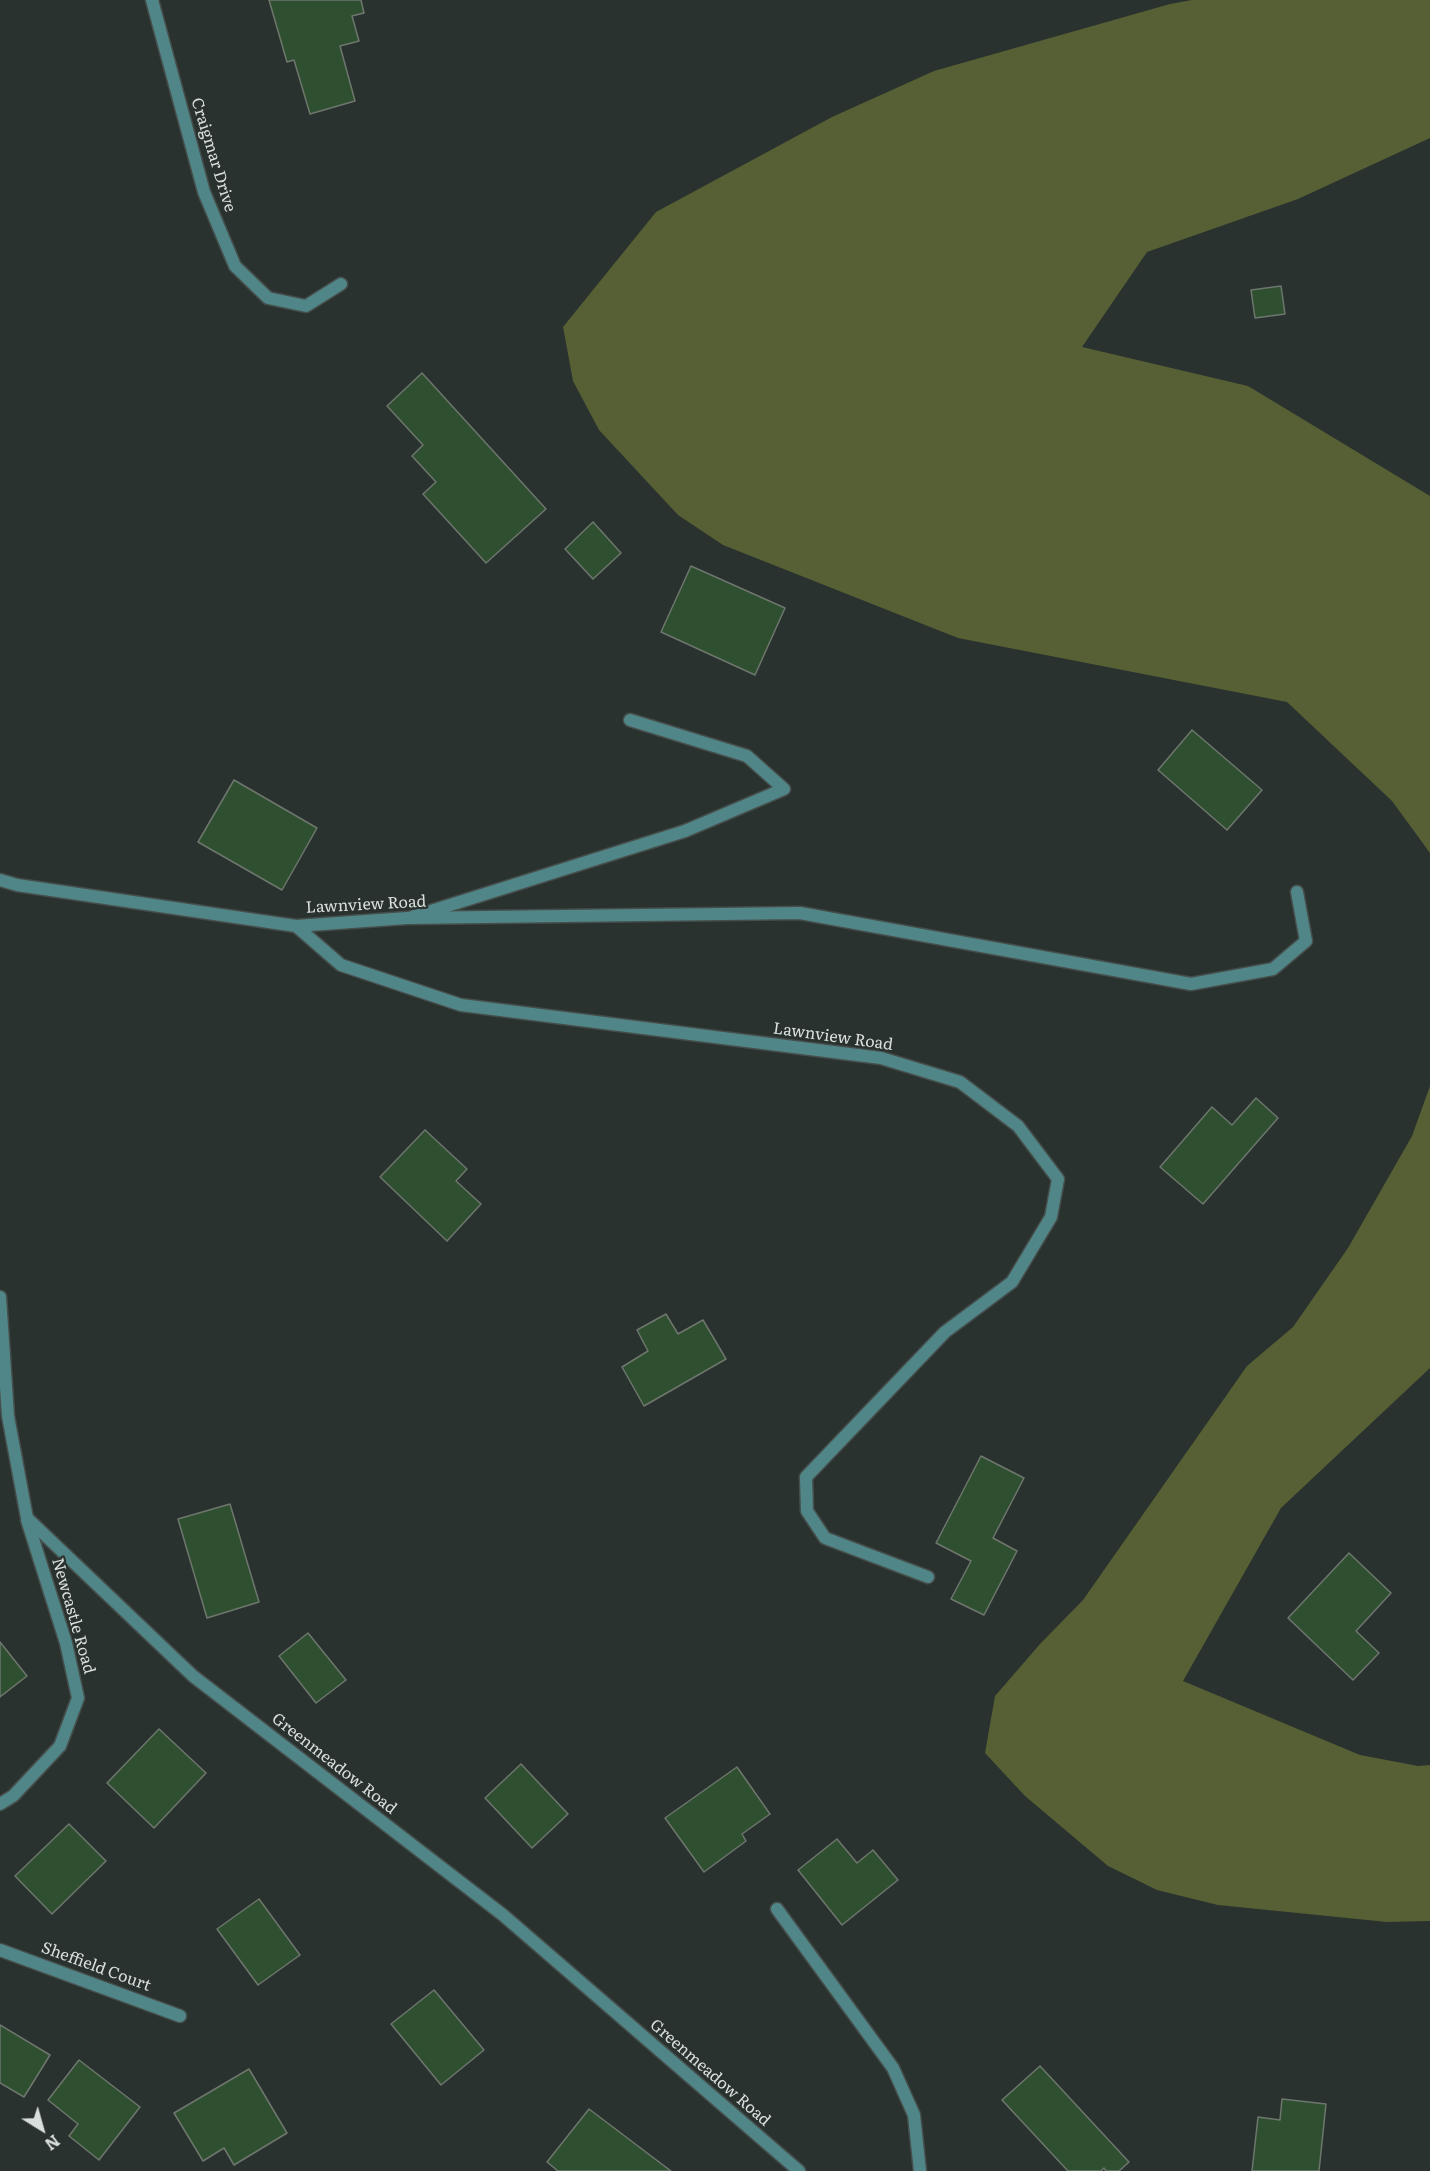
<!DOCTYPE html>
<html>
<head>
<meta charset="utf-8">
<style>
  body { margin:0 }
  #map { position:relative; width:1430px; height:2171px; overflow:hidden; background:#29322f; font-family:Literata,serif }
  canvas { display:block }
  .north { position:absolute; left:12px; top:2099px; width:60px; height:60px; -webkit-text-stroke:4px #29322f; paint-order:stroke; rotate:143deg; font-size:16px; font-weight:700; line-height:24px; text-align:center; color:#d9dfdc }
  .north::after { content:''; display:block; margin:auto; width:21px; height:27px; background:#d9dfdc; clip-path:polygon(50% 0,100% 100%,50% 72%,0 100%) }
</style>
</head>
<body>
<div id="map">
<canvas width="1430" height="2171"></canvas>
<div class="north">N</div>
</div>
<script>
const context = document.querySelector('canvas').getContext('2d');
context.lineJoin = 'round';
function fillPath(path, color) { context.fillStyle = color; context.fill(path, 'evenodd'); }
const toPath = rows => new Path2D(rows.map(r => 'M' + r).join(''));
function strokePath(path, color, width, dash) { context.strokeStyle = color; context.lineWidth = width; context.lineCap = dash ? 'butt' : 'round'; context.setLineDash(dash || []); context.stroke(path); }
function label(font, color, halo, rows, align = 'center') {
  context.font = font + ' Literata,serif'; context.lineWidth = 4.5; context.setLineDash([]); context.textBaseline = 'middle'; context.strokeStyle = halo; context.fillStyle = color; for (const [text, x, y, turn = 0] of rows) {
    context.save(); context.translate(x, y); context.rotate((+turn || 0) * Math.PI / 180); context.textAlign = isNaN(turn) ? turn : align; if (halo) context.strokeText(text, 0, 0); context.fillText(text, 0, 0); context.restore();
  }
}
const forest = toPath([
  [1192,0,1430,0,1430,138,1298,199,1147,252,1082,347,1248,386,1430,496,1430,853,1392,801,1287,702,958,638,723,545,678,515,599,430,573,381,563,327,656,212,832,117,934,71,1170,4],
  [1430,1086,1430,1368,1281,1508,1183,1681,1360,1755,1418,1766,1430,1765,1430,1921,1387,1922,1218,1905,1157,1890,1108,1866,1025,1796,985,1753,995,1696,1040,1644,1083,1600,1247,1366,1293,1327,1348,1248,1412,1136]
]);
const building = toPath([
  [269,0,361,0,364,13,352,16,359,41,340,46,355,101,310,114,294,60,287,62,269,0],
  [1281,286,1285,314,1255,318,1251,290,1281,286],
  [422,373,546,509,486,563,423,494,436,482,412,456,423,445,387,406,422,373],
  [593,522,621,553,593,579,565,549,593,522],
  [691,566,785,608,755,675,661,632,691,566],
  [1192,730,1262,790,1227,830,1158,770,1192,730],
  [234,780,317,828,282,890,198,842,234,780],
  [1256,1098,1278,1118,1203,1204,1160,1167,1212,1107,1232,1125,1256,1098],
  [425,1130,467,1169,456,1181,481,1204,447,1241,380,1177,425,1130],
  [666,1314,678,1334,703,1320,726,1359,644,1406,622,1367,648,1351,637,1330,666,1314],
  [981,1456,1024,1478,993,1538,1017,1551,984,1615,951,1599,971,1561,936,1543,981,1456],
  [230,1504,259,1602,207,1618,178,1519,230,1504],
  [1349,1553,1391,1593,1356,1631,1379,1653,1353,1680,1288,1618,1349,1553],
  [308,1633,346,1680,316,1703,279,1656,308,1633],
  [0,1642,27,1676,0,1697,0,1642],
  [159,1729,206,1773,154,1828,107,1783,159,1729],
  [521,1764,568,1814,532,1848,485,1798,521,1764],
  [737,1767,770,1814,742,1834,746,1841,704,1872,665,1818,737,1767],
  [69,1824,106,1861,52,1914,15,1876,69,1824],
  [837,1839,857,1863,873,1850,898,1880,842,1925,798,1870,837,1839],
  [259,1899,300,1955,258,1985,217,1929,259,1899],
  [434,1990,484,2050,441,2085,391,2024,434,1990],
  [0,2025,50,2055,24,2097,0,2083,0,2025],
  [79,2060,140,2107,99,2160,69,2136,78,2124,48,2100,79,2060],
  [1040,2066,1129,2162,1119,2171,1106,2171,1104,2168,1101,2171,1068,2171,1002,2100,1040,2066],
  [249,2069,287,2133,234,2165,224,2148,203,2161,174,2113,249,2069],
  [1282,2099,1326,2104,1319,2171,1252,2171,1258,2117,1280,2120,1282,2099],
  [589,2109,671,2171,558,2171,547,2162,589,2109]
]);
const lane = toPath([
  [412,917,685,831,784,789,747,756,630,720],
  [777,1909,893,2068,914,2115,920,2171]
]);
const street = toPath([
  [152,0,204,192,235,266,268,298,306,306,341,284],
  [0,880,17,885,296,926,407,918,800,913,1191,984,1273,969,1306,941,1297,892],
  [296,926,341,965,461,1005,881,1058,960,1082,1018,1126,1058,1179,1051,1217,1012,1282,945,1332,806,1477,807,1511,825,1538,928,1577],
  [0,1297,8,1416,27,1518,193,1676,503,1915,799,2171],
  [0,1804,13,1796,60,1746,78,1698,66,1643,27,1520],
  [0,1950,180,2016]
]);
const streetNames = [
  ["Craigmar Drive",213,155,73],
  ["Lawnview Road",366,905,-3],
  ["Lawnview Road",833,1037,8],
  ["Newcastle Road",73,1616,74],
  ["Greenmeadow Road",334,1764,38],
  ["Sheffield Court",96,1967,20],
  ["Greenmeadow Road",710,2073,41]
];
fillPath(forest, '#575f34');
fillPath(building, '#2f5030');
strokePath(building, '#6e766e', 1.5);
strokePath(lane, '#454e4b', 15);
strokePath(street, '#454e4b', 15);
strokePath(lane, '#518688', 12);
strokePath(street, '#518688', 12);
label('16px', '#d9dfdc', '#29322f', streetNames);
</script>
</body>
</html>
